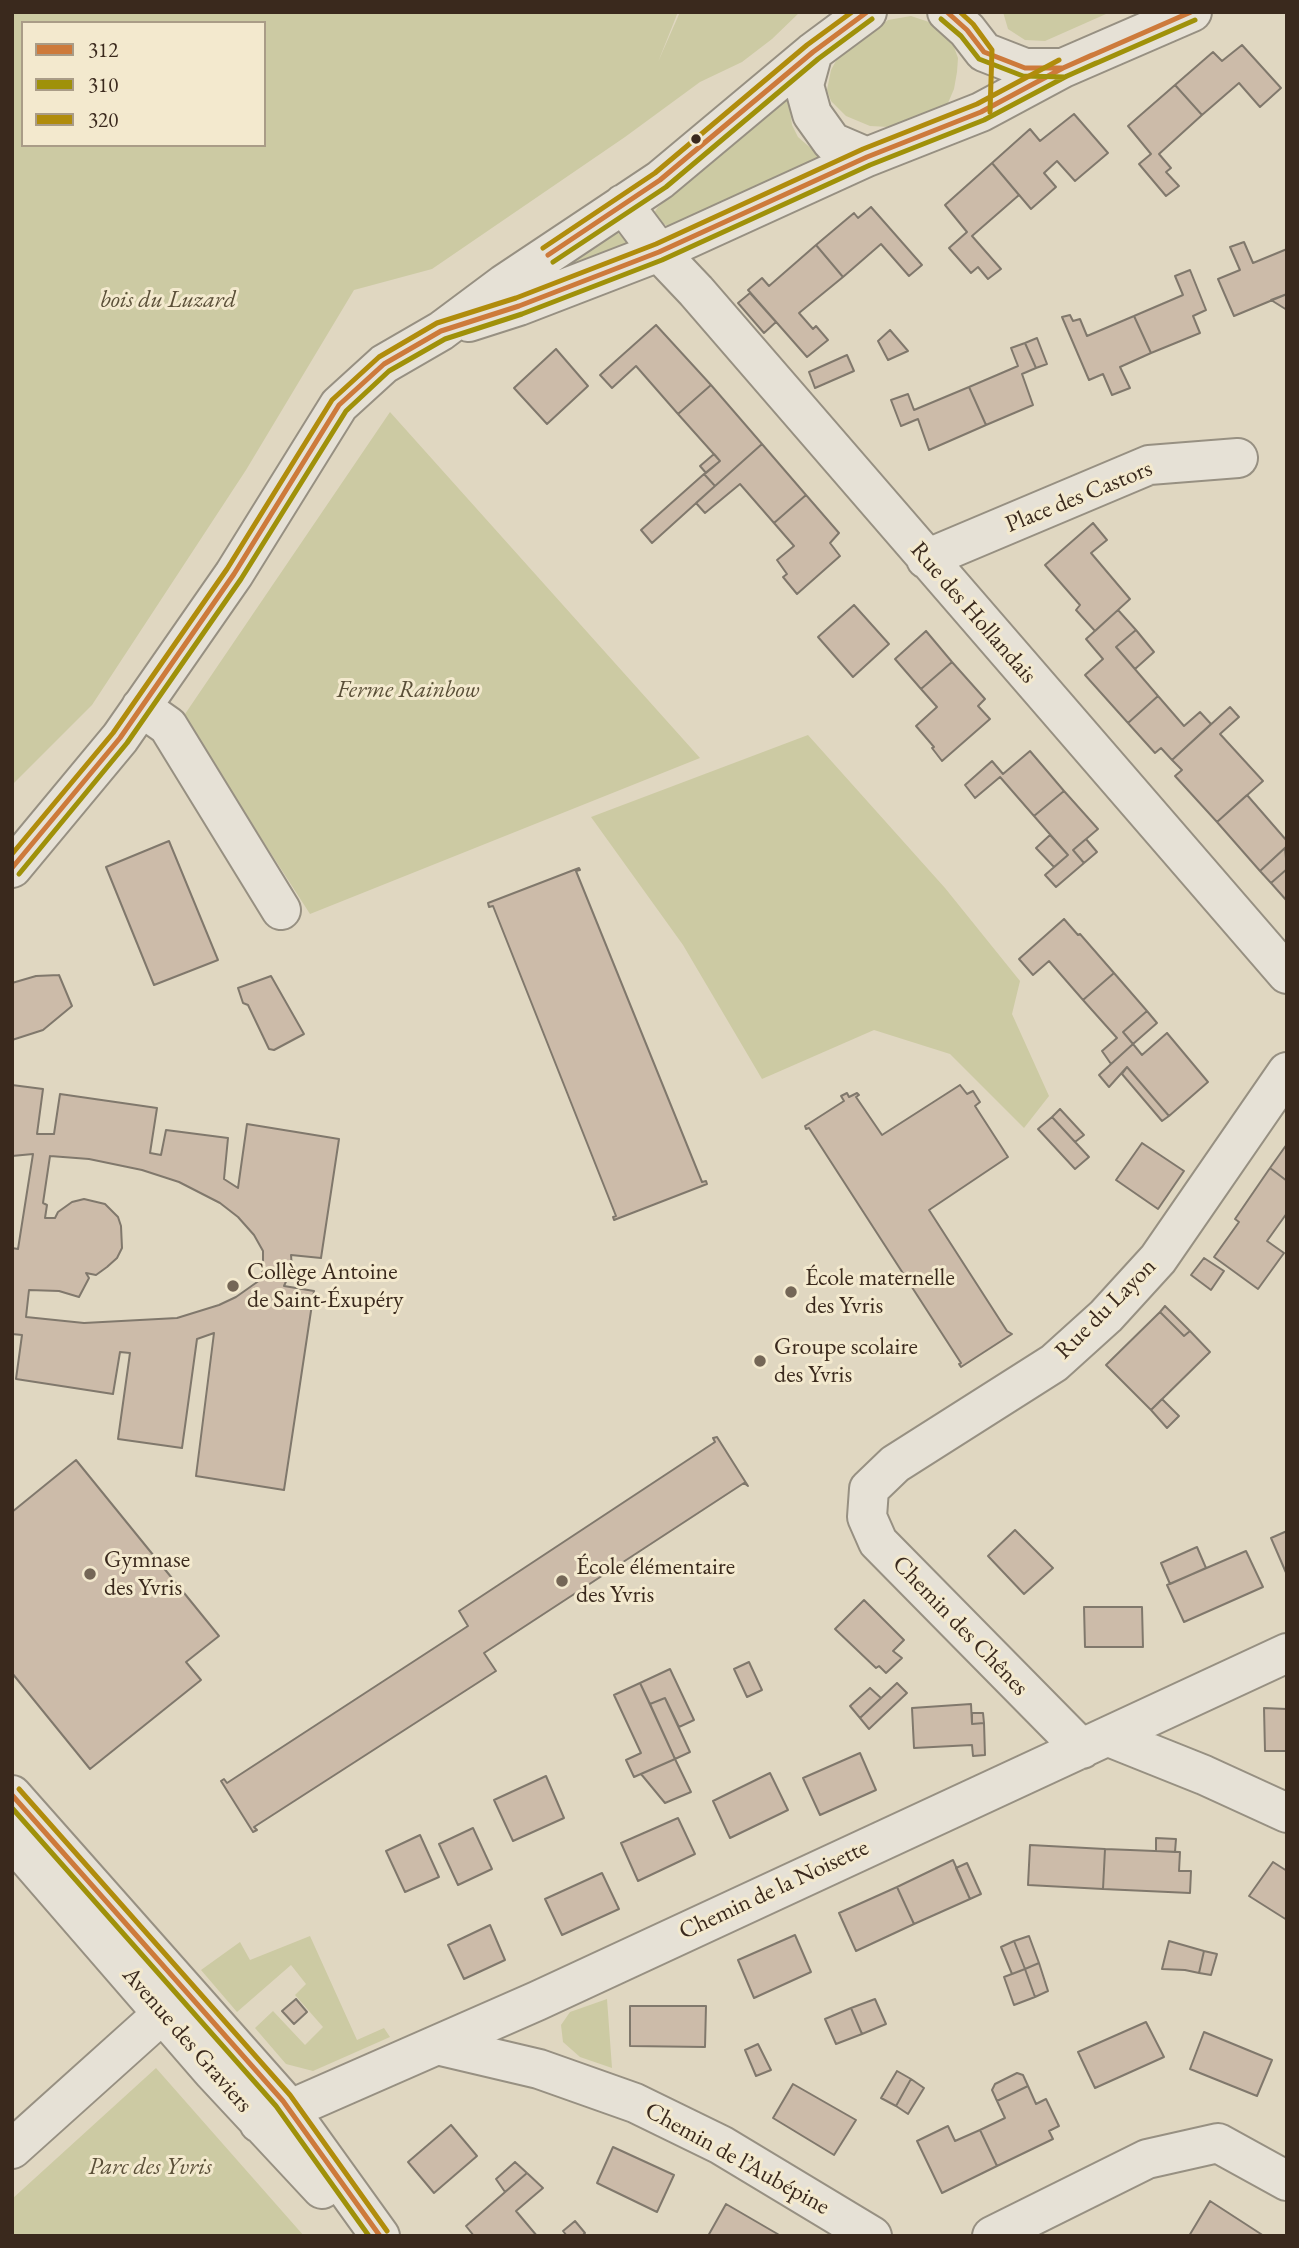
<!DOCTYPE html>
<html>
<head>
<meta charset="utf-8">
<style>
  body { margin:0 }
  #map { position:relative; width:1299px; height:2248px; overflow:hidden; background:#e0d7c1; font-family:"EB Garamond",serif }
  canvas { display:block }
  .frame { position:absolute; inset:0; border:14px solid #3a291d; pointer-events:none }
  .legend { position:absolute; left:21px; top:21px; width:245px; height:126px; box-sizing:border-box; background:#f3e9ce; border:2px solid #a99c87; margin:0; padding:9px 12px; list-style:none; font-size:21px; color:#3a291d }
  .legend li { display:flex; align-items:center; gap:14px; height:35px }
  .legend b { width:35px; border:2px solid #a99c87 }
</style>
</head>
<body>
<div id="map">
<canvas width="1299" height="2248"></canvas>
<div class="frame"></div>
<ul class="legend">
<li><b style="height:9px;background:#cd7a3b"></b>312</li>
<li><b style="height:9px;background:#9f910a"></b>310</li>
<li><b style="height:9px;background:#b08c0c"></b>320</li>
</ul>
</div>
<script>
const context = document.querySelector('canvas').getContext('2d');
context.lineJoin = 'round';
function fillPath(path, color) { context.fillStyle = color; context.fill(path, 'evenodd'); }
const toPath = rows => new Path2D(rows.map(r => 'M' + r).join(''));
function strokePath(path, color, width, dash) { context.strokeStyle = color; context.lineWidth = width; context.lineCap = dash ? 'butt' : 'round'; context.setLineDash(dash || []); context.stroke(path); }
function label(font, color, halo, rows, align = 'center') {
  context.font = font + ' "EB Garamond",serif'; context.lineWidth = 6; context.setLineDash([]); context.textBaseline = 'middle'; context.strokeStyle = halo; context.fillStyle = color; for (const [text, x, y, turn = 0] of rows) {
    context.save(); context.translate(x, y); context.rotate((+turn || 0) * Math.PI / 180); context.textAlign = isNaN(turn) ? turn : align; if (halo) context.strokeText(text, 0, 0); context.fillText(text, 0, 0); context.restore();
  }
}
const green = toPath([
  [12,12,678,12,658,62,680,12,800,12,772,39,742,62,700,82,625,137,432,269,354,290,246,470,92,705,12,785],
  [23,23,264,23,264,145,23,145],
  [1003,12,1106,12,1106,14,1045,41,1025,40,1008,29],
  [911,16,935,24,954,47,958,58,957,72,954,89,948,103,936,112,907,124,889,127,870,126,846,116,831,101,827,90,831,70,837,59,888,20],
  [786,100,789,103,792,125,798,137,822,158,669,227,661,222,654,213,658,207],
  [613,227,628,244,542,288,537,273],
  [390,412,700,758,310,914,183,717],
  [808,735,945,888,1020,981,1012,1014,1049,1096,1024,1128,950,1054,874,1030,762,1079,683,945,591,817],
  [310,1936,357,2040,384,2028,390,2037,313,2071,286,2064,255,2028,273,2011,305,2045,323,2027,295,1995,306,1984,291,1965,237,2012,201,1970,240,1942,250,1960],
  [607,1999,612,2068,580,2057,563,2042,561,2025,570,2012],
  [156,2068,304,2236,12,2236,12,2199]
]);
const building = toPath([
  [1242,45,1281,88,1260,107,1239,83,1202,115,1175,85,1213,52,1222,61,1242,45],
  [1175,85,1202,115,1159,154,1171,168,1166,172,1179,186,1166,196,1139,164,1151,154,1128,126,1175,85],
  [1074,114,1108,153,1075,181,1057,161,1044,173,1056,187,1031,209,992,163,1030,129,1040,141,1074,114],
  [992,163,1019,195,972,236,1001,269,988,279,978,267,971,273,949,248,967,232,945,205,992,163],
  [871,207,922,265,909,276,881,244,843,277,816,245,854,213,858,218,871,207],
  [1244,242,1253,263,1287,249,1287,294,1234,316,1218,279,1240,270,1230,247,1244,242],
  [816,245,843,277,799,313,813,329,816,326,828,340,807,357,748,290,762,278,769,286,816,245],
  [1190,270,1206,310,1193,316,1200,333,1151,353,1134,316,1183,295,1175,276,1190,270],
  [750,293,776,322,764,333,738,303,750,293],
  [1287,294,1287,310,1271,300,1287,294],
  [1070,315,1073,321,1080,319,1087,336,1134,316,1151,353,1120,367,1130,388,1112,395,1103,374,1089,380,1062,317,1070,315],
  [656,325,711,385,678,414,636,366,612,388,600,375,656,325],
  [890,330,908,351,888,360,878,341,890,330],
  [1037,338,1047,364,1036,368,1025,343,1037,338],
  [1025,343,1036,368,1022,374,1033,405,986,425,969,387,1018,366,1011,348,1025,343],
  [556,349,588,386,547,424,514,388,556,349],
  [847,355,854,371,815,388,809,372,847,355],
  [711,385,762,444,715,486,704,474,720,461,678,414,711,385],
  [969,387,986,425,929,450,918,419,901,426,891,400,908,394,914,410,969,387],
  [762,444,806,495,774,523,740,484,705,513,696,503,762,444],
  [714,454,720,461,706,473,700,466,714,454],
  [704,474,715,486,652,543,641,530,704,474],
  [806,495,839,533,830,543,840,556,797,594,783,577,787,574,777,560,794,546,774,523,806,495],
  [1093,523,1107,540,1091,553,1130,599,1095,631,1076,610,1080,605,1045,565,1093,523],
  [854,605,889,644,853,677,818,637,854,605],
  [1118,610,1136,630,1116,647,1158,696,1128,723,1085,675,1103,659,1086,639,1118,610],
  [1136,630,1154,652,1135,669,1116,647,1136,630],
  [926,631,952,662,921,689,895,659,926,631],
  [952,662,985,699,978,706,990,719,942,761,932,748,934,747,916,726,937,707,921,689,952,662],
  [1158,696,1184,726,1200,712,1211,724,1172,760,1161,748,1155,753,1128,723,1158,696],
  [1230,707,1239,717,1220,734,1263,781,1217,822,1175,776,1182,770,1172,760,1230,707],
  [1030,751,1064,791,1034,816,1000,777,975,798,965,785,992,761,1003,774,1030,751],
  [1064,791,1098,829,1073,850,1084,863,1056,887,1045,875,1068,855,1034,816,1064,791],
  [1247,795,1287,841,1287,846,1260,871,1217,822,1247,795],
  [1050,835,1068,855,1054,867,1036,848,1050,835],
  [1086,839,1097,852,1084,863,1073,850,1086,839],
  [169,841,218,960,154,985,106,867,169,841],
  [1285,848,1287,869,1271,883,1260,871,1285,848],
  [579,868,580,870,576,871,702,1182,706,1181,707,1184,614,1220,613,1217,616,1216,493,906,489,907,488,903,579,868],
  [1287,869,1287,901,1271,883,1287,869],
  [1064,919,1078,935,1080,934,1114,973,1083,1000,1049,961,1033,975,1019,959,1064,919],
  [1114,973,1147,1011,1123,1032,1133,1044,1111,1064,1102,1051,1117,1038,1083,1000,1114,973],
  [59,975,72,1006,43,1030,12,1040,12,983,36,976,59,975],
  [271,976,304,1034,274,1050,269,1049,248,1005,243,1003,238,988,271,976],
  [1147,1011,1157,1023,1133,1044,1123,1032,1147,1011],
  [1167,1033,1208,1082,1169,1116,1127,1067,1109,1087,1099,1075,1133,1044,1142,1055,1167,1033],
  [1127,1067,1169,1116,1162,1121,1122,1074,1127,1067],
  [12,1085,43,1089,37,1134,54,1134,60,1094,157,1108,150,1153,161,1155,166,1130,228,1138,224,1179,238,1188,247,1124,339,1139,321,1258,291,1255,292,1268,284,1286,314,1291,284,1490,196,1476,214,1333,197,1339,182,1448,118,1439,130,1353,120,1352,113,1394,16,1379,22,1335,12,1334,12,1248,18,1249,33,1154,12,1156,12,1085],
  [50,1156,89,1159,142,1170,179,1182,220,1203,238,1217,254,1235,263,1251,263,1270,260,1280,236,1297,219,1305,177,1318,84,1323,26,1317,29,1290,59,1291,79,1297,89,1278,86,1273,96,1275,107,1267,117,1258,122,1248,121,1226,118,1217,105,1204,84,1199,72,1202,58,1212,55,1218,45,1218,47,1205,43,1203,50,1156],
  [960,1085,967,1094,973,1091,980,1102,975,1106,1008,1157,929,1210,1007,1331,1012,1334,961,1367,959,1364,961,1363,809,1128,806,1129,805,1126,844,1101,841,1096,847,1093,849,1097,857,1093,859,1095,856,1097,882,1135,960,1085],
  [1060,1109,1084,1135,1075,1142,1052,1117,1060,1109],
  [1052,1117,1089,1157,1075,1169,1038,1129,1052,1117],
  [1142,1143,1184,1171,1158,1209,1116,1180,1142,1143],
  [1287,1144,1287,1181,1270,1168,1287,1144],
  [1270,1168,1287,1181,1287,1213,1267,1241,1284,1253,1258,1289,1214,1257,1239,1222,1235,1219,1270,1168],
  [1204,1258,1224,1271,1211,1290,1191,1275,1204,1258],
  [1165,1306,1190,1331,1184,1336,1160,1312,1165,1306],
  [1160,1312,1184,1336,1190,1331,1210,1352,1151,1410,1106,1365,1160,1312],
  [1162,1399,1179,1416,1167,1428,1151,1410,1162,1399],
  [717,1437,748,1486,744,1483,484,1653,496,1671,254,1827,257,1830,253,1832,221,1781,224,1779,227,1783,468,1626,459,1611,715,1442,713,1438,717,1437],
  [76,1460,219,1636,186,1662,201,1680,90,1769,12,1673,12,1512,76,1460],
  [1015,1530,1053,1568,1024,1594,988,1556,1015,1530],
  [1287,1531,1287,1575,1271,1538,1287,1531],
  [1197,1547,1206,1568,1170,1584,1161,1563,1197,1547],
  [1246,1551,1263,1587,1184,1622,1167,1585,1246,1551],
  [864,1600,904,1640,893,1651,902,1658,886,1673,879,1666,876,1668,835,1629,864,1600],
  [1084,1607,1142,1607,1143,1647,1085,1647,1084,1607],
  [749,1662,762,1690,747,1697,734,1669,749,1662],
  [670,1669,694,1720,679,1727,665,1698,650,1704,640,1683,670,1669],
  [640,1683,675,1759,634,1777,626,1760,641,1753,614,1695,640,1683],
  [897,1683,907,1693,869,1729,860,1718,897,1683],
  [870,1688,881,1698,860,1718,850,1706,870,1688],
  [665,1698,690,1752,675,1759,650,1704,665,1698],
  [971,1704,972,1724,984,1723,985,1755,973,1756,972,1745,914,1748,912,1708,971,1704],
  [1264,1708,1287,1709,1287,1751,1265,1751,1264,1708],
  [972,1713,983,1713,984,1723,972,1724,972,1713],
  [860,1753,876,1790,820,1815,803,1778,860,1753],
  [675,1759,691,1792,665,1803,641,1774,675,1759],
  [770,1773,788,1810,730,1838,713,1801,770,1773],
  [546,1776,564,1818,513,1841,494,1800,546,1776],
  [678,1818,695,1854,638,1881,621,1843,678,1818],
  [473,1828,492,1869,458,1885,439,1844,473,1828],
  [420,1835,439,1877,405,1892,386,1851,420,1835],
  [1156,1838,1176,1839,1175,1852,1156,1851,1156,1838],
  [1030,1845,1105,1849,1103,1889,1028,1885,1030,1845],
  [1105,1849,1180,1852,1179,1871,1191,1871,1190,1893,1103,1889,1105,1849],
  [953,1860,970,1899,914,1924,897,1887,953,1860],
  [1273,1862,1287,1871,1287,1920,1249,1896,1273,1862],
  [967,1863,981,1894,970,1899,956,1868,967,1863],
  [602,1873,619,1909,562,1935,545,1899,602,1873],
  [897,1887,914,1924,856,1951,839,1913,897,1887],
  [490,1925,505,1960,464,1979,448,1945,490,1925],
  [795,1935,811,1972,754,1998,738,1960,795,1935],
  [1029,1936,1039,1963,1025,1969,1014,1941,1029,1936],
  [1014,1941,1025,1969,1012,1974,1001,1947,1014,1941],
  [1169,1941,1204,1951,1199,1973,1185,1970,1162,1969,1169,1941],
  [1204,1951,1217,1954,1211,1975,1199,1973,1204,1951],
  [1039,1963,1048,1991,1035,1997,1025,1969,1039,1963],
  [1025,1969,1035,1997,1014,2005,1004,1977,1025,1969],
  [296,1999,307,2012,294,2024,282,2011,296,1999],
  [875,1999,886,2024,862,2034,851,2008,875,1999],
  [630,2006,706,2006,705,2047,630,2046,630,2006],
  [851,2008,862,2034,836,2044,825,2019,851,2008],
  [1146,2022,1164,2057,1095,2088,1078,2052,1146,2022],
  [1204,2032,1272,2060,1257,2096,1190,2069,1204,2032],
  [758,2044,771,2070,756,2076,745,2050,758,2044],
  [897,2071,911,2079,896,2106,881,2098,897,2071],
  [1017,2073,1023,2075,1028,2086,997,2101,992,2090,995,2084,1017,2073],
  [911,2079,924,2088,908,2114,896,2106,911,2079],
  [793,2084,856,2120,834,2155,773,2118,793,2084],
  [1028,2086,1036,2104,1046,2099,1059,2126,1049,2131,1053,2139,997,2166,980,2130,1005,2118,997,2101,1028,2086],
  [451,2125,477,2156,434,2193,408,2162,451,2125],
  [948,2126,955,2141,980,2130,997,2166,942,2193,917,2141,948,2126],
  [613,2147,674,2175,657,2212,597,2183,613,2147],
  [515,2162,527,2173,505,2192,496,2179,515,2162],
  [527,2173,543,2188,516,2211,537,2236,474,2236,466,2226,527,2173],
  [1210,2201,1264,2236,1189,2236,1210,2201],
  [726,2204,781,2236,708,2236,726,2204],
  [575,2221,585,2233,582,2236,567,2236,563,2231,575,2221]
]);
const minor = toPath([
  [947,12,967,30,984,52,1025,68,1063,68],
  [813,52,804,85,812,114,832,142,867,157],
  [623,204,659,252,696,291,1287,974],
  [469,322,519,306,659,252,867,157,981,112,1063,68,1192,12],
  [926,559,1149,465,1238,458],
  [141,707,168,726,281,910],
  [12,868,120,738,234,574,339,405,384,364,441,331,504,284,660,180,813,52,867,12],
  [1109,1737,1204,1775,1287,1813],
  [1082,1749,878,1542,867,1517,869,1489,895,1464,1054,1363,1106,1316,1158,1259,1287,1072],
  [12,1795,283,2101,380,2236],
  [12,1840,213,2072,322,2189],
  [437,2045,539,2069,635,2103,721,2145,872,2236],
  [259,2123,537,2001,1287,1653],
  [12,2149,180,1998],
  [992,2236,1147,2159,1218,2143,1287,2181]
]);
const bus1 = toPath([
  [947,12,967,30,984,52,1025,68,1063,68,1092,55],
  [548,255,660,180,813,52,867,12],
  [12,868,120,738,234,574,339,405,384,364,441,331,519,306,659,252,867,157,981,112,1063,68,1191,12],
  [12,1795,283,2101,380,2236]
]);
const bus2 = toPath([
  [941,19,961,36,979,59,1023,76,1065,77,1096,63],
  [553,262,666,187,818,59,872,19],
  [19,874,127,743,241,579,346,411,389,371,445,339,522,314,662,260,870,165,984,120,1067,76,1195,20],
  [12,1808,276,2106,369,2236]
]);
const bus3 = toPath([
  [960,12,973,24,992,50,990,112],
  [543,248,655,173,807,45,852,12],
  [12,854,113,733,227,569,332,400,379,357,437,323,516,298,656,244,863,149,977,104,1059,60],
  [19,1789,290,2095,387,2231]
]);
const markers = [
  [696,139,6,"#3a291d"],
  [233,1286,7,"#746656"],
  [791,1292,7,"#746656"],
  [760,1361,7,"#746656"],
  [90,1574,7,"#746656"],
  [562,1581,7,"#746656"]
];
const parkNames = [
  ["bois du Luzard",168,300],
  ["Ferme Rainbow",408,690],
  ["Parc des Yvris",150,2167]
];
const streetNames = [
  ["Place des Castors",1079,497,-22],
  ["Rue des Hollandais",973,613,49],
  ["Rue du Layon",1106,1309,-45],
  ["Chemin des Chênes",960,1626,46],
  ["Chemin de la Noisette",774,1890,-25],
  ["Avenue des Graviers",187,2040,49],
  ["Chemin de l’Aubépine",737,2159,29]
];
const poiNames = [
  ["Collège Antoine",247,1272],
  ["de Saint-Éxupéry",247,1300],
  ["École maternelle",805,1278],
  ["des Yvris",805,1306],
  ["Groupe scolaire",774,1347],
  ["des Yvris",774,1375],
  ["Gymnase",104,1560],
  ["des Yvris",104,1588],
  ["École élémentaire",576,1567],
  ["des Yvris",576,1595]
];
fillPath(green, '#cccaa3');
fillPath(building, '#ccbba9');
strokePath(building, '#80786c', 2);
strokePath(minor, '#979082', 42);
strokePath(minor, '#e6e1d6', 38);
strokePath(bus1, '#cd7a3b', 5);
strokePath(bus2, '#9f910a', 5);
strokePath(bus3, '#b08c0c', 5);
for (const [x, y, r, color] of markers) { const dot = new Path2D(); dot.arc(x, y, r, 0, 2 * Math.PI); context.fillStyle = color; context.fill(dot); strokePath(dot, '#f3e9ce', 2.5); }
label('italic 24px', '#5a4f38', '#f3e9ce', parkNames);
label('24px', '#3a291d', '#f3e9ce', streetNames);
label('24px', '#3a291d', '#f3e9ce', poiNames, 'left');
</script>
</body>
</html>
